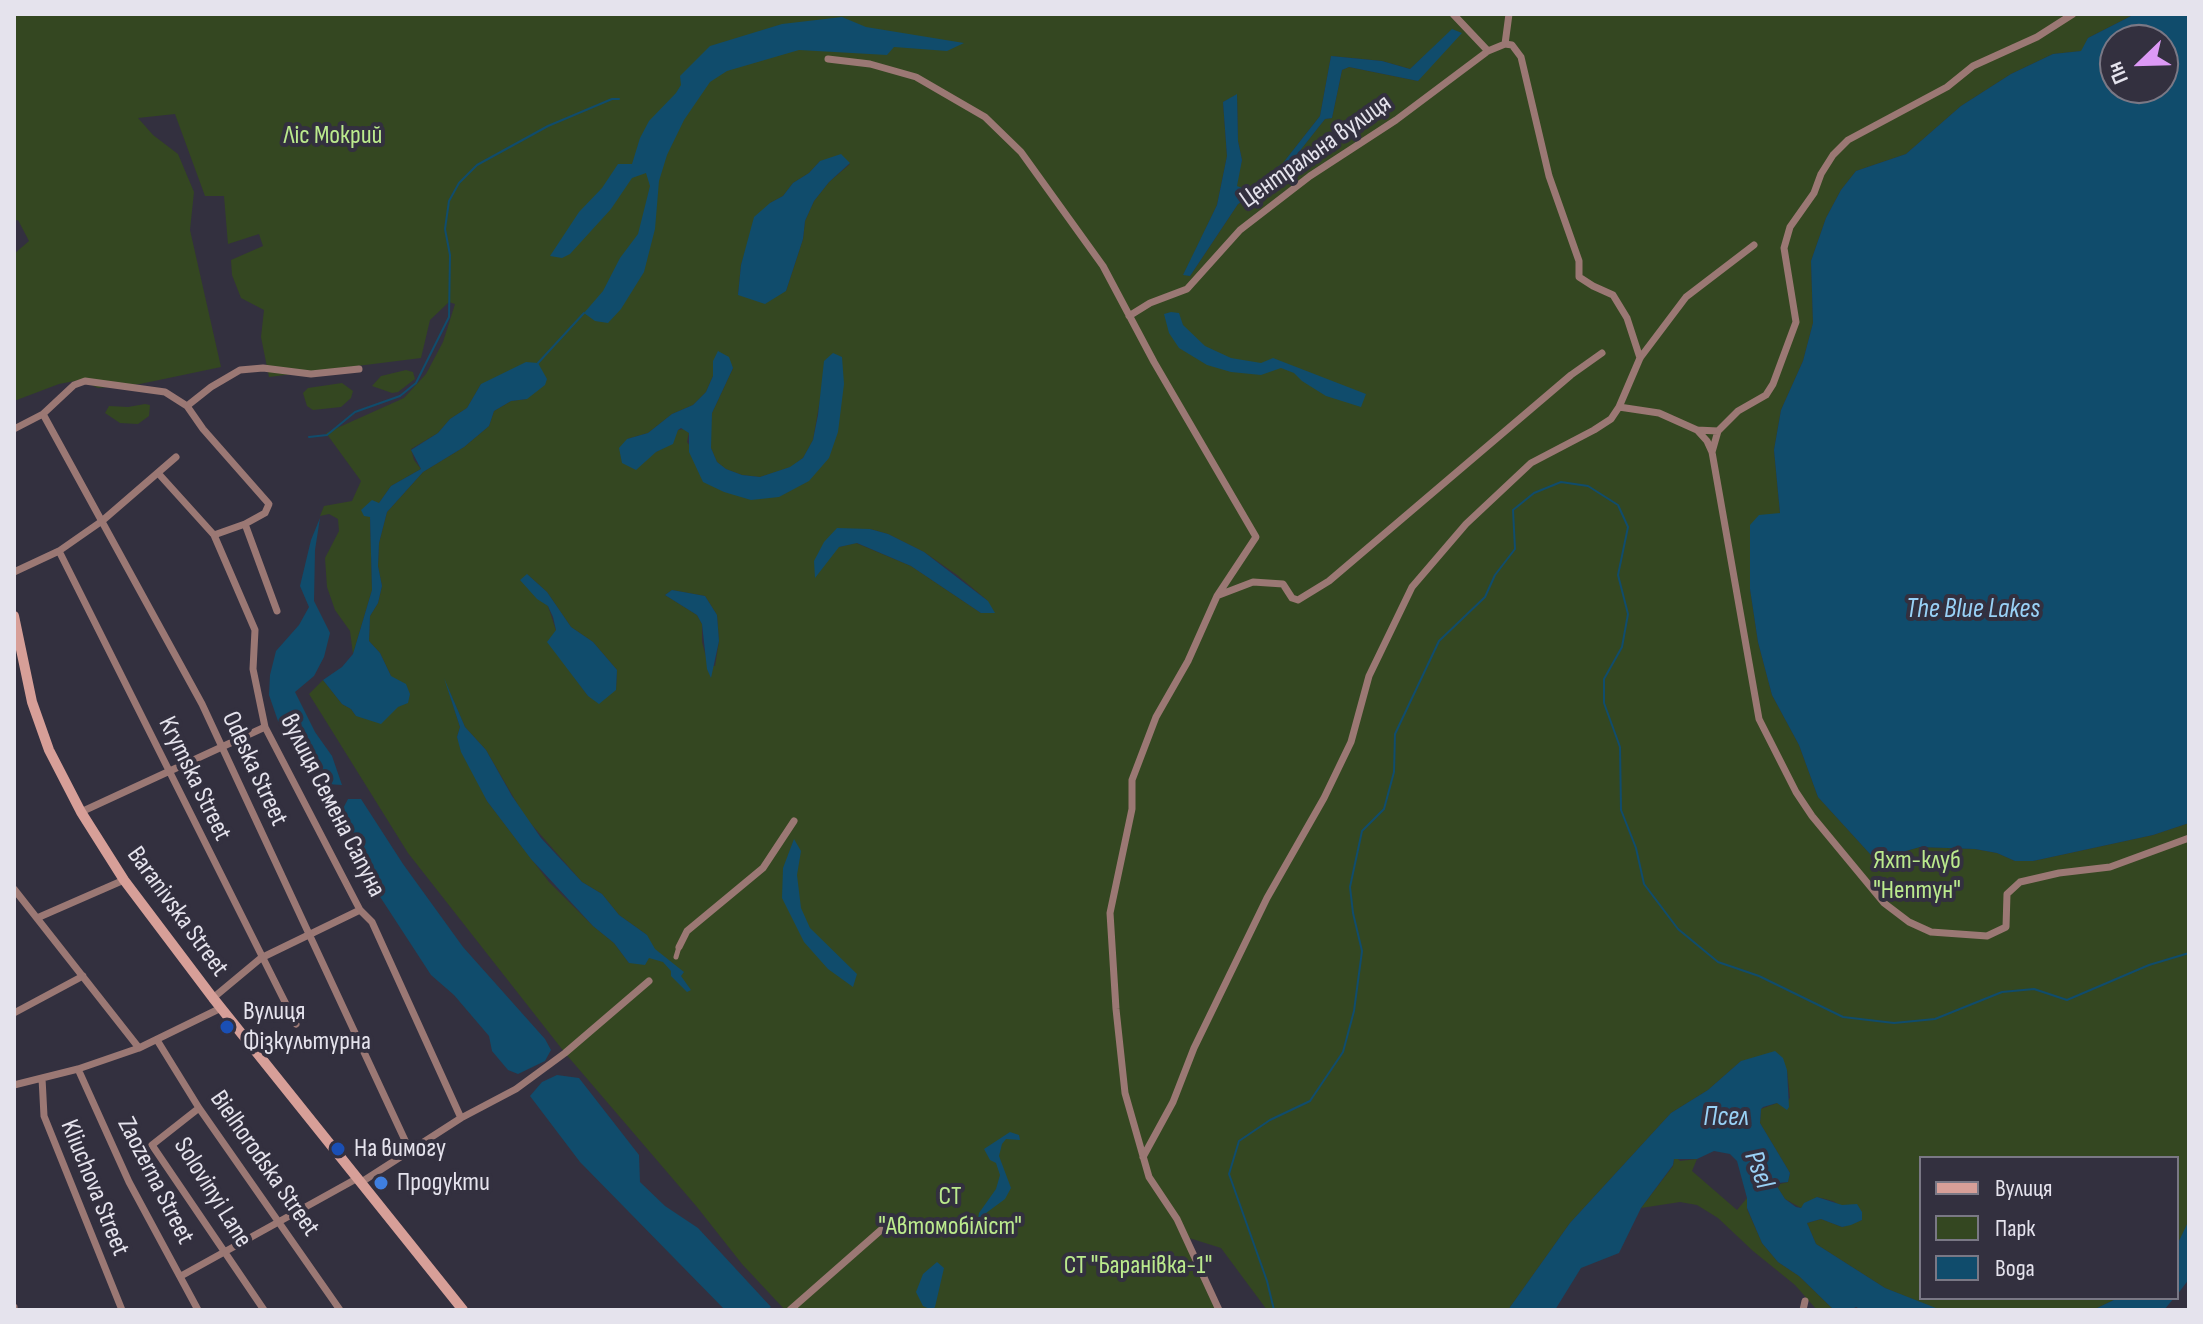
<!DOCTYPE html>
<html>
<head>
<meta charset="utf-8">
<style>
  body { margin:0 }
  #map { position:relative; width:2203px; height:1324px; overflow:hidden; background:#33303f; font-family:"Sofia Sans Condensed",sans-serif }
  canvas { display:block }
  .frame { position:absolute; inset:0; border:16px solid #e5e3ed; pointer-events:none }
  .legend { position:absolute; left:1919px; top:1156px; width:260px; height:144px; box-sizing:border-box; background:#33303f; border:2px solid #7a7885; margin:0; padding:10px 14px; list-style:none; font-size:24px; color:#e5e3ed }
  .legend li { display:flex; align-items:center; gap:16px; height:40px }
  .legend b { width:40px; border:2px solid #7a7885 }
  .north { position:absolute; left:2099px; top:24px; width:80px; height:80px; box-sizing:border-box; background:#33303f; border:2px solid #7a7885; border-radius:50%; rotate:247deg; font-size:22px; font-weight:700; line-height:32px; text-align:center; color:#e5e3ed }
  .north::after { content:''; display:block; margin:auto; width:28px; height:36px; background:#dc99f5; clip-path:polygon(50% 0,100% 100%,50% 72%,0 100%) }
</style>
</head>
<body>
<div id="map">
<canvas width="2203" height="1324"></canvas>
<div class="frame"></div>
<ul class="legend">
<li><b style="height:10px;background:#d79f98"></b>Вулиця</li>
<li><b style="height:22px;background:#344721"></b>Парк</li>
<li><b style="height:22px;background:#104c6c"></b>Вода</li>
</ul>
<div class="north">Пн</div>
</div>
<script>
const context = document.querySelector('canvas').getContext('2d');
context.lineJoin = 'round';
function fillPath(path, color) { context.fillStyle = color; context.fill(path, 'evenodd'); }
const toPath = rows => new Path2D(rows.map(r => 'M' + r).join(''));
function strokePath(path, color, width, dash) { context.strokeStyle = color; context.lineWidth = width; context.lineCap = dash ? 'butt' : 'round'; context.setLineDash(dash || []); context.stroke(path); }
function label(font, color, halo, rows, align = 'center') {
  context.font = font + ' "Sofia Sans Condensed",sans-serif'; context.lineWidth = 8; context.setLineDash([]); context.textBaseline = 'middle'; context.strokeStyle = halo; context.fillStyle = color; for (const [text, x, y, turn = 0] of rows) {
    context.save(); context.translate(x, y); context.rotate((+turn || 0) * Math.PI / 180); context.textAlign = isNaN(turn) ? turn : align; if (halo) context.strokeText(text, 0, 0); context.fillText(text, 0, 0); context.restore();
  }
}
const green = toPath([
  [14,14,2135,14,2088,38,2082,51,2053,54,2011,74,1961,106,1906,154,1856,171,1841,190,1826,218,1811,261,1813,323,1803,361,1781,410,1774,450,1780,513,1750,589,1758,642,1772,695,1799,745,1818,797,1871,855,1899,853,1920,847,1975,849,1997,853,2015,861,2033,861,2153,835,2189,823,2189,1220,2185,1230,2177,1245,2177,1158,1921,1158,1921,1298,2118,1298,2093,1310,1934,1308,1885,1288,1816,1244,1807,1223,1821,1219,1842,1227,1862,1220,1833,1201,1817,1197,1801,1208,1785,1199,1776,1185,1788,1182,1790,1173,1760,1123,1761,1109,1777,1103,1783,1106,1790,1098,1787,1070,1741,1061,1708,1090,1671,1113,1570,1223,1508,1310,1267,1310,1221,1248,1186,1237,1219,1310,785,1310,742,1264,697,1207,565,1053,408,853,309,694,323,680,342,704,351,709,356,716,391,676,380,653,369,641,370,616,378,603,382,586,378,566,379,543,387,512,423,472,464,447,489,426,494,411,511,401,527,399,481,384,467,408,450,419,438,433,411,449,414,460,421,469,391,486,370,516,372,590,353,654,350,631,335,610,327,587,325,558,339,531,338,519,329,514,320,516,324,506,352,501,361,481,326,433,404,398,426,374,443,342,455,304,449,302,430,320,421,358,269,377,261,337,264,310,241,298,232,275,231,260,263,246,259,234,228,244,224,196,205,196,175,114,138,118,153,135,178,154,194,192,190,230,221,367,140,384,98,388,80,380,59,384,14,401,14,254,29,241,18,220,14,221],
  [1452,30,1418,81,1349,67,1342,70,1332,118,1325,119,1286,168,1289,174,1280,184,1276,181,1238,204,1190,276,1184,274,1217,205,1227,156,1223,102,1237,95,1238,141,1242,160,1237,177,1237,187,1247,191,1283,163,1320,116,1331,56,1382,61,1410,69],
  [820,161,850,164,829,182,814,201,805,221,803,239,786,291,738,295,741,265,747,246,770,203,783,196,793,183,809,173],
  [713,361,733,368,712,413,710,431,711,448,717,462,726,469,742,475,760,477,791,467,803,458,813,440,823,383,829,458,724,492,687,442,689,433,685,429,678,430,666,446,656,452,627,439,648,433,672,414,693,405,706,392,713,376],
  [870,529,888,534,924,552,957,575,988,601,981,613,911,566,856,543,839,547,843,530],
  [527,574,547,592,571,627,593,642,617,670,616,690,588,696,569,670,548,606],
  [672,590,705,596,717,615,719,641,715,666,708,664,702,642,702,624,697,615,665,595],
  [447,686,465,727,486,750,525,817,582,882,602,894,619,915,647,935,635,938,627,936,631,947,648,958,629,963,614,943,593,926,549,882,487,801,457,737,460,727],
  [406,370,413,372,415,379,398,392,392,393,372,386,381,376],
  [342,383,353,391,351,398,341,407,313,410,307,406,303,393,308,388],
  [145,404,150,405,149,416,138,424,120,423,105,413,109,406,128,407],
  [1677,1158,1680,1161,1697,1159,1692,1171,1737,1210,1747,1198,1747,1209,1762,1243,1778,1262,1799,1276,1834,1310,1817,1310,1795,1285,1753,1251,1718,1218,1697,1205,1680,1202,1641,1208,1673,1166,1674,1159]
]);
const water = toPath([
  [2135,14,2189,14,2189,823,2153,835,2033,861,2015,861,1997,853,1975,849,1920,847,1899,853,1871,855,1818,797,1799,745,1772,695,1758,642,1750,589,1750,525,1759,515,1780,513,1774,450,1781,410,1803,361,1813,323,1811,261,1826,218,1841,190,1856,171,1906,154,1961,106,2011,74,2053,54,2081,51,2088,38],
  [2115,40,2163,40,2163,88,2115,88],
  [842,17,866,27,964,43,947,51,894,47,887,55,799,50,727,71,710,82,684,120,667,155,659,181,655,229,644,272,621,309,608,323,595,321,584,313,603,291,620,258,638,234,650,186,646,173,632,178,611,209,570,254,562,258,550,256,579,212,602,188,618,164,632,164,640,138,649,121,676,93,681,85,680,76,710,46,782,24],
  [1452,29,1462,33,1418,81,1349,67,1342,70,1332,118,1325,119,1287,167,1289,173,1280,184,1276,181,1238,204,1190,276,1183,275,1217,205,1227,156,1223,102,1237,94,1238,141,1242,160,1237,186,1247,190,1283,163,1320,116,1331,56,1382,61,1410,69],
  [841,154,850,163,829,182,814,201,805,221,803,239,786,291,765,304,738,295,741,265,754,217,770,203,783,196,793,183,809,173,820,161],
  [1171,312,1179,313,1183,325,1205,346,1231,358,1261,363,1273,358,1366,394,1361,407,1326,396,1302,381,1294,373,1281,368,1261,375,1231,372,1207,365,1179,348,1169,333,1164,314],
  [718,351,729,357,733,368,712,413,711,448,717,462,726,469,742,475,760,477,790,467,803,458,813,440,818,415,824,361,833,353,842,357,844,384,838,432,829,458,809,481,779,497,751,500,724,492,703,482,689,452,689,433,681,428,678,430,673,444,656,452,636,470,622,463,619,448,627,439,648,433,672,414,693,405,706,392,713,376,713,361],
  [526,362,538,363,547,379,545,385,527,399,511,401,494,411,489,426,464,447,423,472,387,512,379,543,378,566,382,586,378,603,370,616,369,641,380,653,391,676,406,684,410,694,408,703,398,707,381,724,356,716,351,709,342,704,323,680,342,667,353,654,372,590,370,517,364,516,361,510,372,500,379,503,391,486,421,469,411,450,438,433,450,419,467,408,481,384],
  [320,518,315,550,314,601,330,633,324,657,314,676,295,692,315,732,332,756,342,785,326,784,296,757,294,743,278,721,269,695,270,675,276,651,299,625,309,607,300,586,311,540],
  [837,528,870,529,888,534,924,552,988,601,995,613,981,613,911,566,857,543,839,547,815,578,814,561,824,542],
  [527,574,547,592,571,627,593,642,617,670,616,690,599,704,588,696,547,642,556,630,553,617,548,606,537,599,520,580],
  [672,590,705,596,717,615,719,641,711,678,707,669,702,624,697,615,665,595],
  [444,678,465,727,486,750,512,796,541,838,582,882,602,894,619,915,647,935,655,949,684,972,681,976,691,990,687,992,671,976,671,971,663,962,649,958,645,965,629,963,614,943,593,926,531,859,487,801,461,752,457,737,460,727],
  [348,799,361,799,403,864,463,947,545,1039,551,1050,545,1061,518,1074,508,1070,492,1051,489,1036,454,995,431,975,334,826],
  [794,839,801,851,797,875,801,908,810,928,857,974,853,987,828,969,804,942,782,898,783,868],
  [1775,1051,1783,1058,1787,1070,1789,1107,1787,1110,1777,1103,1763,1107,1761,1109,1760,1123,1790,1173,1788,1182,1778,1183,1778,1188,1785,1199,1796,1207,1801,1208,1804,1203,1817,1197,1842,1205,1857,1204,1862,1212,1862,1220,1851,1225,1842,1227,1821,1219,1807,1223,1816,1244,1885,1288,1941,1310,1862,1310,1856,1307,1850,1310,1834,1310,1799,1276,1778,1262,1762,1243,1747,1208,1747,1198,1737,1161,1730,1154,1714,1151,1697,1159,1674,1159,1673,1165,1641,1208,1619,1253,1581,1268,1555,1310,1508,1310,1570,1223,1671,1113,1708,1090,1741,1061],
  [557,1075,579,1078,639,1155,640,1182,665,1206,698,1228,771,1307,766,1310,725,1310,580,1162,530,1096,542,1082],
  [1010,1132,1019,1135,1020,1140,1006,1139,1002,1144,999,1156,1011,1188,1005,1199,978,1219,979,1213,996,1189,1000,1175,996,1163,990,1160,984,1149],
  [2189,1220,2189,1279,2177,1295,2177,1245],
  [937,1262,944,1268,935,1307,932,1310,923,1306,916,1292,923,1274],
  [2118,1298,2174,1298,2164,1310,2093,1310]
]);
const stream = toPath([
  [538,363,584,313],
  [309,437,327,435,355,412,400,396,416,383,449,317,450,255,445,229,449,201,459,183,477,165,548,126,612,99,619,99],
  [1274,1310,1267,1281,1229,1174,1239,1141,1270,1120,1310,1101,1343,1052,1354,1011,1362,951,1353,913,1350,887,1362,831,1384,809,1394,772,1395,734,1439,641,1485,597,1495,575,1515,549,1513,510,1534,493,1561,482,1588,486,1618,505,1628,527,1618,575,1628,614,1622,647,1604,679,1604,703,1620,747,1621,810,1636,848,1644,884,1678,929,1718,962,1759,976,1843,1017,1894,1023,1935,1019,2002,992,2034,989,2067,1000,2149,965,2189,953]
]);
const pedestrian = toPath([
  [676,957,679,947]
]);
const minor = toPath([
  [1453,14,1488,51],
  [1505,44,1509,14],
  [828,59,870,64,916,77,985,117,1021,152,1103,266,1154,362,1256,537,1217,596,1188,661,1156,717,1132,780,1132,809,1110,913,1116,1009,1125,1093,1149,1177,1177,1219,1219,1310],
  [1129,316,1150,303,1187,289,1240,230,1310,176,1396,120,1488,51,1505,44,1512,45,1521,57,1549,176,1579,261,1579,277,1593,286,1613,295,1627,318,1640,358],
  [187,406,211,387,240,370,263,368,311,374,359,369],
  [1619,407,1659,413,1697,430,1718,431,1738,411,1766,395,1773,384,1796,322,1784,248,1790,227,1814,193,1821,174,1833,155,1848,140,1947,87,1973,66,2037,37,2073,14],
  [43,414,202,704,410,1151],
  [14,429,43,414,74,385,85,381,165,392,187,406,203,429,269,504,265,513,245,524,214,535],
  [1697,430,1707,441,1712,452,1759,719,1796,792,1812,816,1884,903,1909,922,1931,932,1987,936,2006,927,2007,894,2020,882,2059,873,2110,867,2189,838],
  [1712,452,1718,431],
  [158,473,214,535,255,630,253,669,265,727,360,910,372,922,461,1118],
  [245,524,277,611],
  [59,551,296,1024],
  [14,572,59,551,102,521,176,457],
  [1219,595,1253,582,1283,584,1292,598,1298,600,1329,581,1571,375,1602,353],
  [81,812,265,727],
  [14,889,139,1048],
  [37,918,124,880],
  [679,947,687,931,763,868,794,821],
  [213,998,261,958,360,910],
  [14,1013,83,976],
  [157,1040,199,1108,340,1310],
  [78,1069,129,1182,198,1310],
  [42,1078,44,1116,122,1310],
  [14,1085,78,1069,139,1048,221,1008],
  [199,1108,152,1145,264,1310],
  [1143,1157,1173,1102,1194,1048,1267,898,1324,798,1351,742,1369,676,1412,587,1466,524,1531,463,1594,430,1611,419,1619,407,1640,358,1686,297,1754,245],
  [360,1183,461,1118,516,1089,565,1053,649,981],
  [181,1276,356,1179],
  [14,1307,14,1310],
  [790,1310,881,1230],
  [1803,1310,1805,1301]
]);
const secondary = toPath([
  [14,616,32,702,49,750,81,812,124,880,213,998,463,1310]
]);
const markers = [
  [227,1027,8,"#1a4fb4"],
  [338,1149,8,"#1a4fb4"],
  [381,1183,8,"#3f7fe0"]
];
const parkNames = [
  ["Ліс Мокрий",333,136],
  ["Яхт-клуб",1917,861],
  ["\"Нептун\"",1917,891],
  ["СТ",950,1197],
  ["\"Автомобіліст\"",950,1227],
  ["СТ \"Баранівка-1\"",1138,1266]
];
const streetNames = [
  ["Центральна вулиця",1316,152,-35],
  ["Odeska Street",254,769,65],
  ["Krymska Street",194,779,64],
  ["вулиця Семена Сапуна",332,806,63],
  ["Baranivska Street",177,912,54],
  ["Bielhorodska Street",264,1164,55],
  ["Zaozerna Street",155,1181,63],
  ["Kliuchova Street",94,1188,68],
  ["Solovinyi Lane",212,1193,58]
];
const poiNames = [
  ["Вулиця",243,1012],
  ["Фізкультурна",243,1042],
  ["На вимогу",354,1149],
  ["Продукти",397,1183]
];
const waterNames = [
  ["The Blue Lakes",1973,610],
  ["Псел",1726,1118],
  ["Psel",1758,1170,69]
];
fillPath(green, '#344721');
fillPath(water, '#104c6c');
strokePath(stream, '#104c6c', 2);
strokePath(pedestrian, '#9b7874', 5);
strokePath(minor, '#9b7874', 7);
strokePath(secondary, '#d79f98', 10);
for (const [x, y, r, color] of markers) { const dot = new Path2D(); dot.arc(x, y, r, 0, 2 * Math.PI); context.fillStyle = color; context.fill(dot); strokePath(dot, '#33303f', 3); }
label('26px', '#bbea8d', '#33303f', parkNames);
label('26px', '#e5e3ed', '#33303f', streetNames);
label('26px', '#e5e3ed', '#33303f', poiNames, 'left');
label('italic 28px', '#99d1f6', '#33303f', waterNames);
</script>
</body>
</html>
